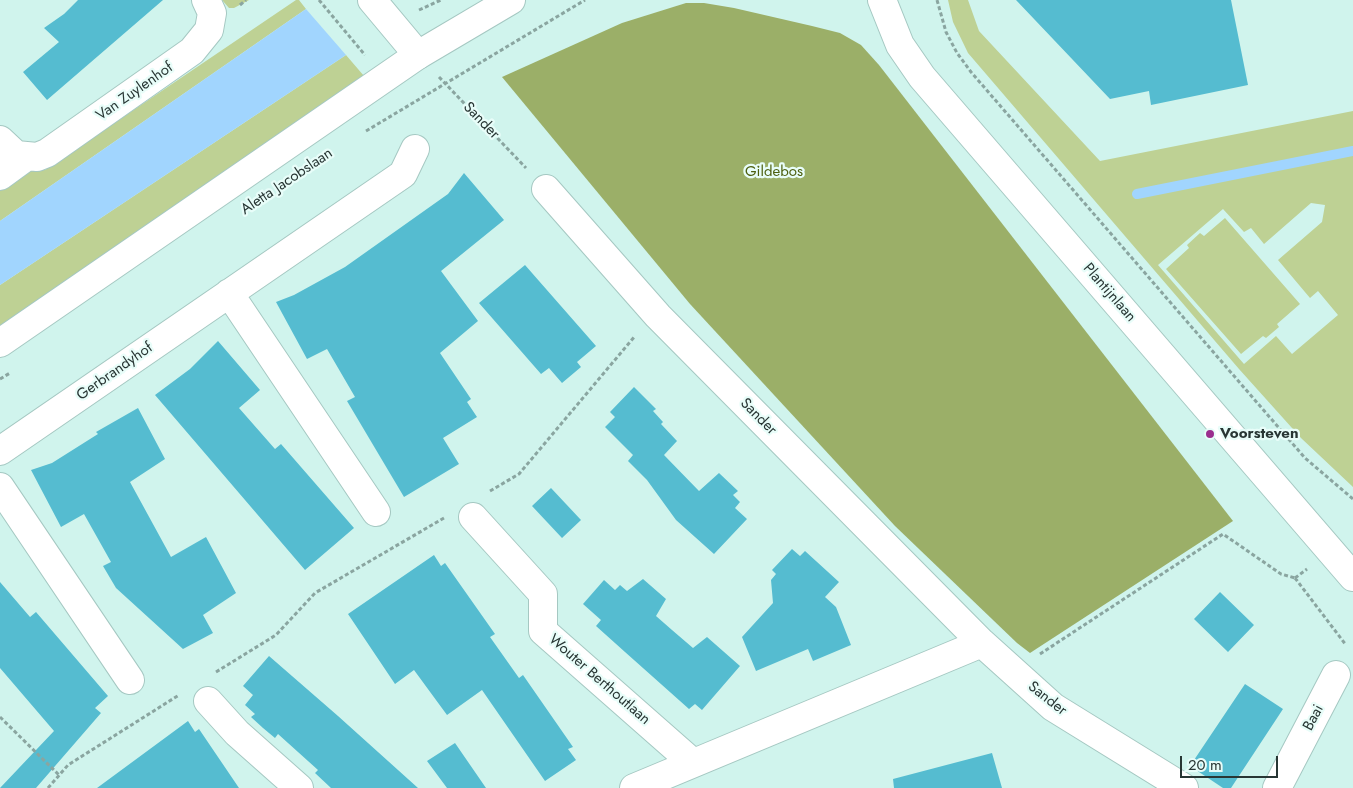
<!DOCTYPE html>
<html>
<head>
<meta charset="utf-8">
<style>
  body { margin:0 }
  #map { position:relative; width:1353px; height:788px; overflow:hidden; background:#d0f4ed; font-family:Jost,sans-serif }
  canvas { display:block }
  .scale { position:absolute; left:1180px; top:756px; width:98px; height:22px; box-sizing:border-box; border:2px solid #283634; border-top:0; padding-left:6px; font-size:15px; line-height:18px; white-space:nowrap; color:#283634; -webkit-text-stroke:4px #e8fdf9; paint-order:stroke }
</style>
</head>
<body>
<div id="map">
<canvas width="1353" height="788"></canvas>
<div class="scale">20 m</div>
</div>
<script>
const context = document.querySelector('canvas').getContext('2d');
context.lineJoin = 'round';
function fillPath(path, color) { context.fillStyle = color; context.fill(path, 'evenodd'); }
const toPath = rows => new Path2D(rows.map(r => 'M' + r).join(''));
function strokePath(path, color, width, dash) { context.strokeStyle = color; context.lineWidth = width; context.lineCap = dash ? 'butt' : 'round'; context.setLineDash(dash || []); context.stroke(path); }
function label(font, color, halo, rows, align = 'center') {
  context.font = font + ' Jost,sans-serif'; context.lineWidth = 4.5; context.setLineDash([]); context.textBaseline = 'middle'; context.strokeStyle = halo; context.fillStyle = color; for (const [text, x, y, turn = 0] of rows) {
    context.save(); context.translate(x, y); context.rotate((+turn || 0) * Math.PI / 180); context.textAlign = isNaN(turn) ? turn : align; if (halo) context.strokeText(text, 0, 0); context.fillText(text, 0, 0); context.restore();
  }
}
const green = toPath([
  [222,0,249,0,234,8,229,8],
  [296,0,299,0,306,9,0,221,0,185,22,170,45,170],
  [948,0,968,0,979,31,1100,161,1353,111,1353,487,1301,438,1239,369,968,53,953,22],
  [1311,203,1325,205,1322,222,1278,260,1310,298,1318,291,1338,315,1292,354,1276,336,1244,364,1158,265,1223,209,1244,232,1251,228,1264,244],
  [346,55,364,76,0,326,0,285],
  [1225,218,1300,304,1277,324,1279,327,1266,338,1263,336,1241,354,1166,269,1189,248,1187,245,1200,233,1204,236]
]);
const forest = toPath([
  [686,3,704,3,734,8,812,26,840,33,861,45,879,65,1233,521,1030,653,1017,643,895,526,690,304,502,77,622,23]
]);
const water = toPath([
  [306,9,346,55,0,285,0,221]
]);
const stream = toPath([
  [1137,194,1353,151]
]);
const building = toPath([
  [78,0,163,0,47,100,23,72,59,42,44,28,64,14],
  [1016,0,1231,0,1248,85,1151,105,1149,91,1110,99],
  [464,173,504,220,441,271,478,321,440,353,471,399,467,402,477,417,443,438,459,464,404,497,347,401,355,397,327,349,307,359,276,302,294,295,345,267,448,194],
  [525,265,596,346,577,362,581,367,562,383,549,368,541,374,479,303],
  [218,341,260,390,239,408,275,449,281,444,354,528,305,570,155,395,190,369],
  [634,387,656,409,653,411,663,422,661,424,677,441,664,455,699,491,719,473,738,491,733,495,740,502,735,508,747,519,714,554,676,520,647,480,628,461,633,455,605,427,615,417,610,412],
  [138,408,165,459,130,482,171,557,206,537,236,593,203,615,213,633,183,649,116,588,103,566,111,562,84,514,61,527,31,470,52,463,98,434,96,432],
  [551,488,581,520,562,538,532,506],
  [792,549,800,556,805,551,839,582,825,597,836,607,851,645,813,661,808,649,756,671,742,637,773,603,771,580,776,574,772,570],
  [434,555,441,566,445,563,495,634,490,637,519,678,523,675,573,747,568,749,576,760,545,781,482,690,447,715,414,670,395,684,348,614],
  [643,579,666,599,656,616,672,630,693,648,707,637,740,666,702,710,695,704,689,709,625,652,596,626,601,620,583,604,604,580,615,590,620,585,627,591],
  [0,582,30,617,36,612,108,696,95,708,101,713,36,788,0,788,54,731,0,668],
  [1220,592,1254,625,1228,652,1194,619],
  [269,656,338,716,418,788,331,788,315,773,318,770,278,734,275,738,263,728,251,717,255,714,245,705,253,695,243,686],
  [1245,684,1283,709,1231,788,1223,788,1190,766],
  [188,721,195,732,199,729,239,788,97,788],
  [455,743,486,788,447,788,427,761],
  [992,753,1002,788,894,788,893,779]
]);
const path = toPath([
  [319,0,365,55],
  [937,0,946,32,957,53,971,72,1305,458,1353,499],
  [240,5,246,0],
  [419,10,441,0],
  [439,77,526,168],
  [366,131,585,0],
  [0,379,10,373],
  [490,491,519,474,635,336],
  [1295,578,1346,645],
  [1295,578,1307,569],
  [1040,654,1223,534,1281,574,1295,578],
  [216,672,276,635,315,593,444,518],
  [0,717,59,775],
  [48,788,68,765,179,695]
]);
const street = toPath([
  [372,0,418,55],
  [0,140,16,155,37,157,47,153,192,51,209,30,212,13,206,0],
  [0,176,26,157],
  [546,189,658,316,982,643,1053,707,1184,788],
  [229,293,376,512],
  [0,451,403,174,415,149],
  [0,487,130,680],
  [473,517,543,594,543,631,693,763],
  [208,701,237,733,299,788],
  [634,788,982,643],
  [1277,788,1336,675]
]);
const secondary = toPath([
  [882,0,900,45,922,77,1353,577],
  [0,343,418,55,511,0]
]);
const markers = [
  [1210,434,5,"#9b2e8e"]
];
const streetNames = [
  ["Van Zuylenhof",135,92,-35],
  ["Sander",481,121,46],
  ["Aletta Jacobslaan",287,182,-34],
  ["Plantijnlaan",1109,293,49],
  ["Gerbrandyhof",115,372,-35],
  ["Sander",758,417,45],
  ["Wouter Berthoutlaan",599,680,41],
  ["Sander",1047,699,38],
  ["Baai",1314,718,-62]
];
const parkNames = [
  ["Gildebos",774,172]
];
const poiNames = [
  ["Voorsteven",1220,434]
];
fillPath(green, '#bed194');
fillPath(forest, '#9baf68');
fillPath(water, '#a1d5fe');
strokePath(stream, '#a1d5fe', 10);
fillPath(building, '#55bcd0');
strokePath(street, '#a5c8c2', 30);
strokePath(secondary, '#a5c8c2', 30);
strokePath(path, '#8aa5a0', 3, [4, 2.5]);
strokePath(street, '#fff', 28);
strokePath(secondary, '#fff', 28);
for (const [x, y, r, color] of markers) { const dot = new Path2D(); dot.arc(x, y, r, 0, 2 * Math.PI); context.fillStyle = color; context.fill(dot); strokePath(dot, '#e8fdf9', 2); }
label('15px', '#283634', '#e8fdf9', streetNames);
label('15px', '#4d5f0f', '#e8fdf9', parkNames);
label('bold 15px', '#283634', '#e8fdf9', poiNames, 'left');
</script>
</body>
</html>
